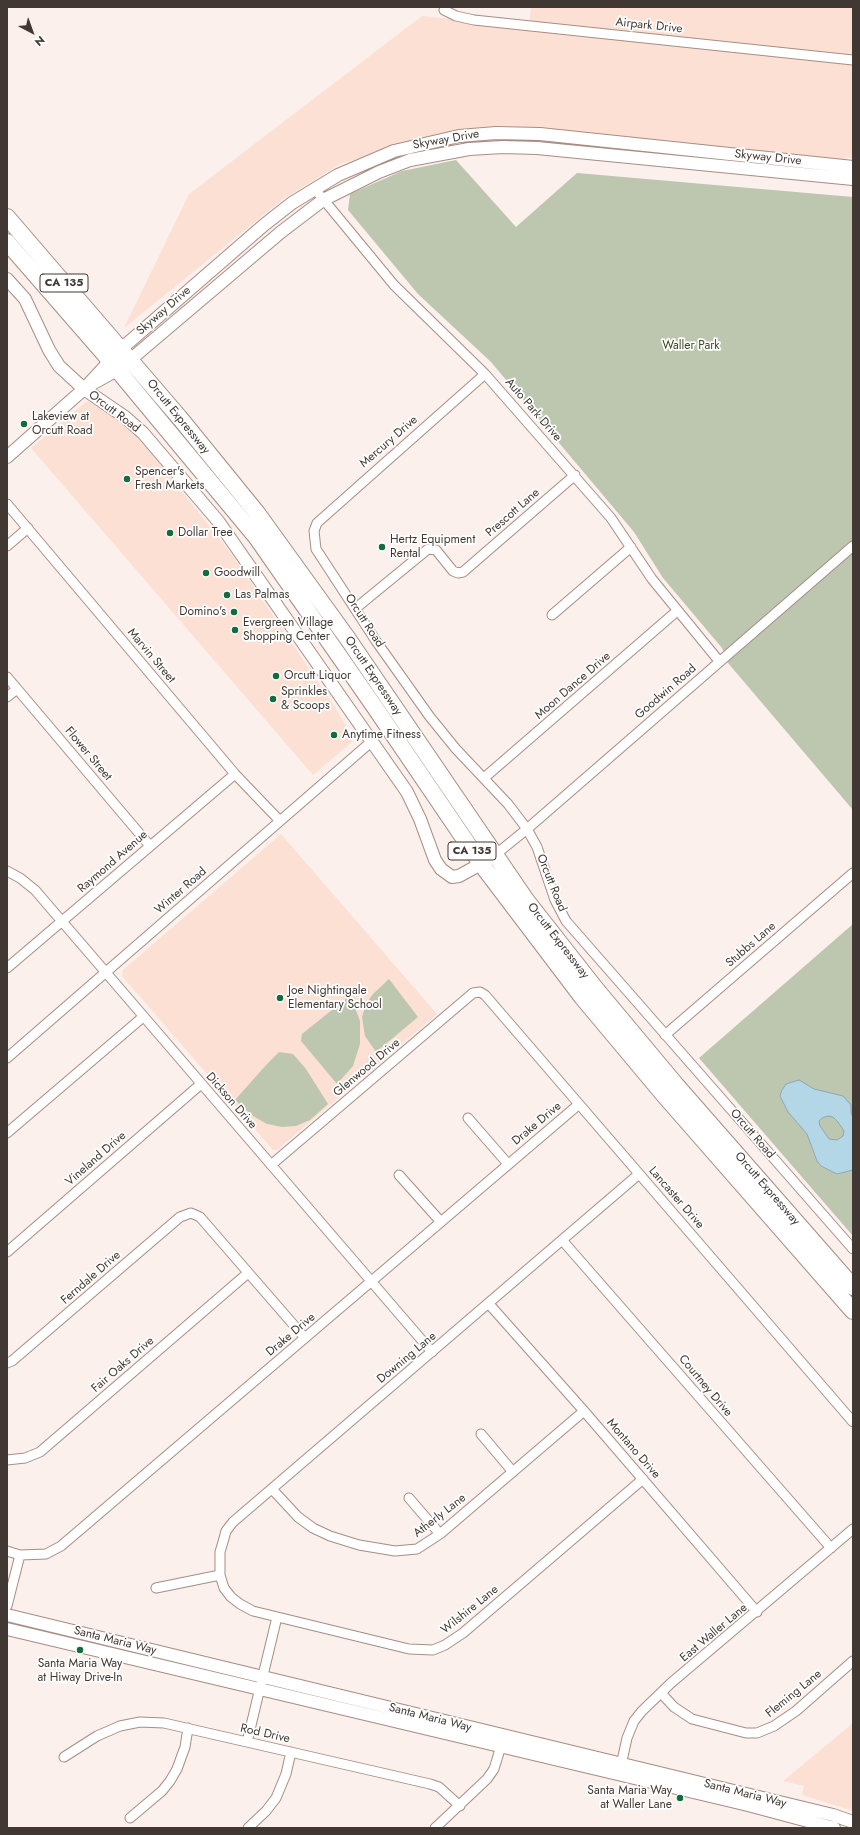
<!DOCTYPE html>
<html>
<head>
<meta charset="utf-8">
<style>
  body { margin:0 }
  #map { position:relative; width:860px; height:1835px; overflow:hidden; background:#fbf0eb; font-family:Jost,sans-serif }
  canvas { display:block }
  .frame { position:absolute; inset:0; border:8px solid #423833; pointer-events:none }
  .north { position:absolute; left:12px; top:12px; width:40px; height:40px; -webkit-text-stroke:3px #fff; paint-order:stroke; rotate:139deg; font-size:11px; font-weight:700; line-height:16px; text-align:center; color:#423833 }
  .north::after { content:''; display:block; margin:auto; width:14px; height:18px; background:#423833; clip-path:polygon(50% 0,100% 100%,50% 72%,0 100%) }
</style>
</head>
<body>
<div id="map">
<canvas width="860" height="1835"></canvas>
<div class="frame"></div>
<div class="north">N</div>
</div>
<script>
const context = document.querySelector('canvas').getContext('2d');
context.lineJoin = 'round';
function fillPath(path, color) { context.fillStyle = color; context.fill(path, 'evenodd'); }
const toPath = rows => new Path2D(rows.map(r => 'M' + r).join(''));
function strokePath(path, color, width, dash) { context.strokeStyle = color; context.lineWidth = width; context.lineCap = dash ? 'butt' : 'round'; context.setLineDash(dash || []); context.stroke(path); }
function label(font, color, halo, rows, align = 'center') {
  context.font = font + ' Jost,sans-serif'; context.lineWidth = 3.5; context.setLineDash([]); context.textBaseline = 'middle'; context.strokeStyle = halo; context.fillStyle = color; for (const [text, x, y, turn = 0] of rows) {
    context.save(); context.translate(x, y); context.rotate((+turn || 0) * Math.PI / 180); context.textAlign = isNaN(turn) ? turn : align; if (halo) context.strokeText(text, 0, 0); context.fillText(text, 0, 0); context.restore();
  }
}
const built = toPath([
  [531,7,853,7,853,158,845,157,844,177,491,136,394,152,342,163,283,199,124,328,189,194,422,16,529,27],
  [87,401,120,420,138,436,230,552,335,707,352,736,353,741,313,775,31,448],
  [281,834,437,1014,277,1150,273,1150,122,976,123,970],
  [853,1723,853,1811,802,1795,804,1786,783,1781]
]);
const green = toPath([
  [456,160,516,227,577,173,853,197,853,810,728,663,722,648,663,578,634,532,491,362,418,294,348,210,350,194,402,171],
  [853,924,853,1236,699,1058],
  [389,979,418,1017,376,1052,365,1036,362,1017,366,1004,373,994],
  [347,998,355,1008,360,1021,360,1044,353,1066,337,1084,301,1041,302,1034],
  [279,1052,293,1054,306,1069,328,1104,310,1120,296,1126,282,1127,267,1124,253,1116,235,1100,267,1064]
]);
const water = toPath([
  [799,1080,814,1089,843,1096,851,1105,851,1113,853,1117,853,1170,837,1174,821,1166,817,1161,807,1134,788,1112,780,1096,782,1090,786,1084,799,1080],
  [828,1116,833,1117,838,1122,844,1131,843,1136,837,1140,829,1139,820,1126,819,1121,822,1118,828,1116]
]);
const street = toPath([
  [444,10,456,16,474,20,853,60],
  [314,188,394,285,485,374,611,518,652,579,719,661],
  [485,374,317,523,314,531,316,549,376,641,430,717,456,749,508,804,527,829,537,847,555,900,566,921,853,1249],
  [7,504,235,774,280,821],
  [7,546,28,528],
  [356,608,428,549,436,550,453,571,458,573,463,572,575,475],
  [552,615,631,547],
  [7,677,150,846],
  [7,697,17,689],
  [484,778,677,611],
  [495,855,527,829,853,546],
  [7,871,20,878,35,890,432,1352],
  [7,968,235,774],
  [665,1035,853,873],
  [7,1058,371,742],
  [468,1118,508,1164],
  [7,1133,143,1017],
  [271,1165,473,993,480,992,485,995,853,1422],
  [639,1174,233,1522,226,1531,223,1542,220,1552,220,1575,224,1588,231,1597,240,1604,253,1611,409,1649,433,1650,445,1645,463,1633,643,1479],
  [399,1175,441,1222],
  [562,1240,831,1548],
  [7,1252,201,1084],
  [489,1304,584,1411,757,1612],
  [7,1363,12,1361,180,1217,191,1213,200,1217,305,1338],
  [481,1434,513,1472],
  [7,1460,25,1458,40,1452,248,1273],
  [272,1489,298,1517,313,1528,330,1536,359,1545,395,1551,417,1549,440,1534,584,1411],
  [409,1498,440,1534],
  [7,1551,20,1555,46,1554,61,1546,578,1105],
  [156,1588,220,1575],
  [7,1606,20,1555],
  [661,1693,674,1707,692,1719,746,1733,757,1733,774,1726,796,1711,853,1661],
  [247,1742,277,1617],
  [64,1757,97,1736,120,1726,140,1722,164,1723,430,1784,439,1787,460,1806],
  [620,1770,627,1738,634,1721,642,1711,671,1683,853,1529],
  [130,1818,162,1791,170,1781,177,1769,185,1747,188,1728],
  [248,1828,266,1811,276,1798,286,1774,291,1752],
  [435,1828,487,1779,494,1769,501,1746]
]);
const secondary = toPath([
  [7,279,25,299,49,350,59,366,84,389,125,417,143,433,218,521,407,792,420,819,435,860,441,869,452,877,459,876,488,860],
  [92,384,117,370,130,360,281,232,323,200,379,172,410,160,469,149,503,147,537,148,853,179],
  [7,457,84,389,121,349,264,225,292,203,338,175,394,151,459,136,496,133,540,134,853,167],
  [7,1615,833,1815,853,1822],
  [7,1629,748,1805,834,1828]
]);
const highway = toPath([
  [7,217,179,417,257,513,348,639,526,900,595,988,676,1085,853,1287],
  [7,242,101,350,257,538,374,706,482,865,582,997,664,1095,853,1311]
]);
const markers = [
  [24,424,4,"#136c3f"],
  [127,479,4,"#136c3f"],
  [170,533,4,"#136c3f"],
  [382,547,4,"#136c3f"],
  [206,573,4,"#136c3f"],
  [227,595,4,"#136c3f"],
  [234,612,4,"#136c3f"],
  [235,630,4,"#136c3f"],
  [276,676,4,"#136c3f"],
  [273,699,4,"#136c3f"],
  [334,735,4,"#136c3f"],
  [280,998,4,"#136c3f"],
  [80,1650,4,"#136c3f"],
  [680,1798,4,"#136c3f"]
];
const shields = [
  [64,283,48],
  [472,851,48]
];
const shieldNames = [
  ["CA 135",64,283],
  ["CA 135",472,851]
];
const streetNames = [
  ["Airpark Drive",649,26,6],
  ["Skyway Drive",446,140,-10],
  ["Skyway Drive",768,158,6],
  ["Skyway Drive",164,311,-41],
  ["Auto Park Drive",533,410,49],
  ["Orcutt Road",114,412,37],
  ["Orcutt Expressway",178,417,51],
  ["Mercury Drive",389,442,-41],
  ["Prescott Lane",513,513,-41],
  ["Orcutt Road",364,621,57],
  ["Marvin Street",151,656,50],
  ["Orcutt Expressway",373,676,56],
  ["Moon Dance Drive",573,686,-41],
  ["Goodwin Road",666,692,-41],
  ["Flower Street",88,754,50],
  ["Raymond Avenue",113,862,-41],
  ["Orcutt Road",551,883,68],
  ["Winter Road",181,891,-41],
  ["Orcutt Expressway",558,941,52],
  ["Stubbs Lane",751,945,-41],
  ["Glenwood Drive",367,1068,-40],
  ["Dickson Drive",231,1101,49],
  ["Drake Drive",537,1124,-40],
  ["Orcutt Road",752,1134,49],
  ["Vineland Drive",96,1159,-41],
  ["Orcutt Expressway",767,1189,49],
  ["Lancaster Drive",676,1198,49],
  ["Ferndale Drive",91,1278,-41],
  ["Drake Drive",291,1335,-40],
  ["Downing Lane",407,1358,-40],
  ["Fair Oaks Drive",123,1365,-41],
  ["Courtney Drive",705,1386,50],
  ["Montano Drive",633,1449,49],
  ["Atherly Lane",440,1516,-38],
  ["Wilshire Lane",470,1610,-39],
  ["East Waller Lane",714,1633,-40],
  ["Santa Maria Way",115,1641,14],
  ["Fleming Lane",794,1694,-39],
  ["Santa Maria Way",430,1718,14],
  ["Rod Drive",265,1734,13],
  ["Santa Maria Way",745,1794,14]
];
const parkNames = [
  ["Waller Park",691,346]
];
const poiNames = [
  ["Lakeview at",32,417],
  ["Orcutt Road",32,431],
  ["Spencer's",135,472],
  ["Fresh Markets",135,486],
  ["Dollar Tree",178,533],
  ["Hertz Equipment",390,540],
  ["Rental",390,554],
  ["Goodwill",214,573],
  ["Las Palmas",235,595],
  ["Domino's",226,612,"right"],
  ["Evergreen Village",243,623],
  ["Shopping Center",243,637],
  ["Orcutt Liquor",284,676],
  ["Sprinkles",281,692],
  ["& Scoops",281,706],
  ["Anytime Fitness",342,735],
  ["Joe Nightingale",288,991],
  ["Elementary School",288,1005],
  ["Santa Maria Way",80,1664,"center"],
  ["at Hiway Drive-In",80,1678,"center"],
  ["Santa Maria Way",672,1791,"right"],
  ["at Waller Lane",672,1805,"right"]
];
fillPath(built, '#fce0d4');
fillPath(green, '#bdc6af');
fillPath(water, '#b4d7e7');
strokePath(water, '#92a7b1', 1);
strokePath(street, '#a78d83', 11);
strokePath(secondary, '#a78d83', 14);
strokePath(highway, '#a78d83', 18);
strokePath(street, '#fff', 9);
strokePath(secondary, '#fff', 12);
strokePath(highway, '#fff', 16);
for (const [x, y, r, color] of markers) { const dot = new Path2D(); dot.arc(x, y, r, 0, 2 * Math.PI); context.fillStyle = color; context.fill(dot); strokePath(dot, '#fff', 1.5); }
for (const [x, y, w] of shields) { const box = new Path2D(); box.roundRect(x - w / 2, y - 9, w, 18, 3); context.fillStyle = '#fff'; context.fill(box); strokePath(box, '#423833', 1); }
label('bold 11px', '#423833', null, shieldNames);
label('12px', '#423833', '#fff', streetNames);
label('12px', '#39491a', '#fff', parkNames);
label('12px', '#423833', '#fff', poiNames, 'left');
</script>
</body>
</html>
